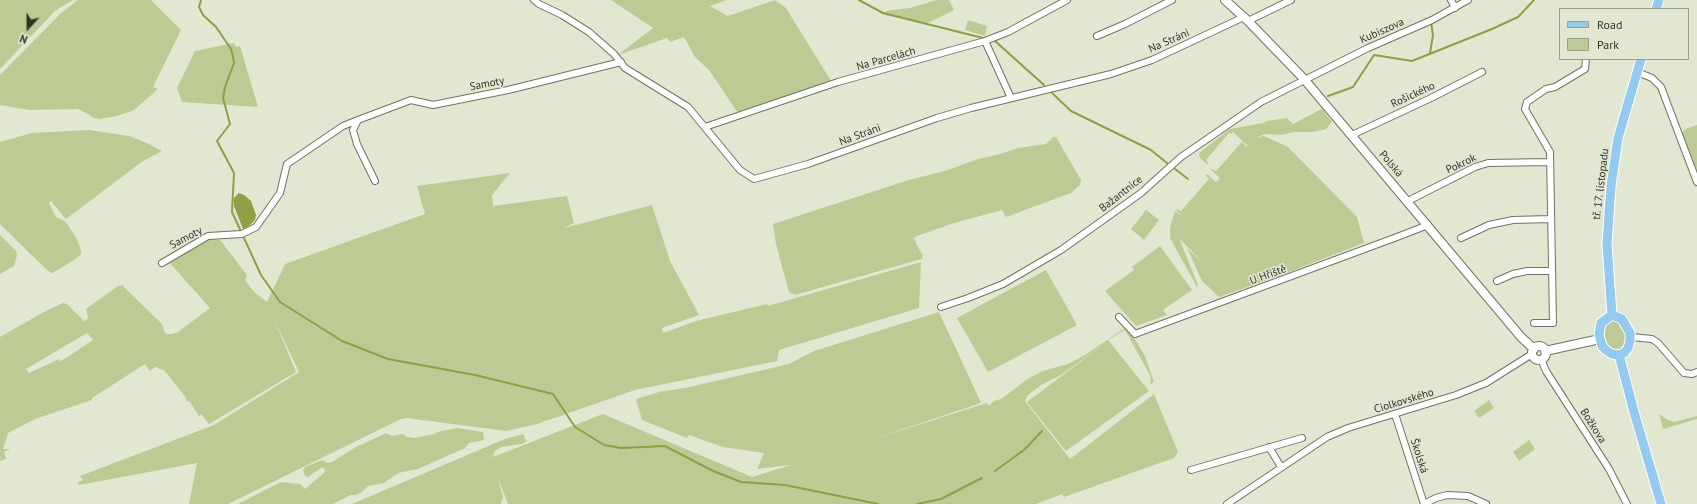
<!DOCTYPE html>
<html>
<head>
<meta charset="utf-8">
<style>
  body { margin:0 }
  #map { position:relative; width:1697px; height:504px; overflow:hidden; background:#e2e7d2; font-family:"PT Sans",sans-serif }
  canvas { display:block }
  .legend { position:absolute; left:1559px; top:8px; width:130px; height:52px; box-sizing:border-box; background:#e2e7d2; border:1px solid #9c9f90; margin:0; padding:5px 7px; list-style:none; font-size:12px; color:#32342c }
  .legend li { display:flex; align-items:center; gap:8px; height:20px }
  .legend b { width:20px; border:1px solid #9c9f90 }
  .north { position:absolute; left:8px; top:8px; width:40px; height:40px; -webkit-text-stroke:3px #e2e7d2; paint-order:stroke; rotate:201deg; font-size:11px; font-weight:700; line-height:16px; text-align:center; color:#32342c }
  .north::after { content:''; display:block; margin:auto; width:14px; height:18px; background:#32342c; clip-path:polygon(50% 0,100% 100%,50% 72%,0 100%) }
</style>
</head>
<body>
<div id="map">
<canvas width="1697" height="504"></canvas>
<ul class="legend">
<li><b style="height:5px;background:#94c9f0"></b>Road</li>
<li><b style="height:11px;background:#bdca94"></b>Park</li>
</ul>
<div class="north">N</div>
</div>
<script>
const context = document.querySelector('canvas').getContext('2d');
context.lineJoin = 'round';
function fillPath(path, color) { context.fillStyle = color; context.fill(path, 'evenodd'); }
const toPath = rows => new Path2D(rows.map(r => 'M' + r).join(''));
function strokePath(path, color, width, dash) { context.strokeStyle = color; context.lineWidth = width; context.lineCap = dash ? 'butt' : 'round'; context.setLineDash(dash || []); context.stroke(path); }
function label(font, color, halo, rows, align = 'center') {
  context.font = font + ' "PT Sans",sans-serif'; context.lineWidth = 3; context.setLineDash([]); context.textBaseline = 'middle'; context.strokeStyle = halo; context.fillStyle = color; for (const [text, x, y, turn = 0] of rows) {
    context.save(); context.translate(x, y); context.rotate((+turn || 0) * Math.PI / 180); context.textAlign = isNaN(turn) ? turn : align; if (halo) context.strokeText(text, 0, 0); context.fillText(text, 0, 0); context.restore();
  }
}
const green = toPath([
  [0,0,73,0,56,10,0,69],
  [78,0,151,0,181,30,153,87,158,89,134,110,117,116,100,119,93,118,90,115,78,109,29,110,0,105,0,75,60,14],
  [611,0,727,0,710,6,728,16,775,0,786,8,831,81,738,113,709,70,695,57,684,37,670,42,667,38,618,55,653,28],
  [937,0,949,0,954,10,928,23,885,15,886,11,910,8],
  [968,20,987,26,985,36,965,30],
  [234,43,236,47,240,46,258,107,182,102,177,88,195,51],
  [1322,109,1332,122,1326,129,1313,132,1294,132,1282,135,1265,134,1256,138,1264,136,1288,147,1357,217,1364,243,1276,277,1219,297,1202,281,1187,248,1206,266,1179,238,1198,285,1197,287,1170,238,1170,227,1175,211,1184,218,1176,210,1177,209,1181,211,1209,179,1206,176,1207,174,1216,182,1220,178,1211,170,1212,169,1216,171,1242,142,1247,147,1248,146,1233,132,1231,134,1229,133,1206,160,1209,164,1207,164,1200,158,1199,153,1230,129,1263,123,1267,121,1287,118,1293,124],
  [1697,125,1697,174,1681,133,1686,129],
  [89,130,129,136,149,144,162,151,143,161,66,219,51,201,49,203,56,217,66,222,77,239,81,250,81,254,77,258,53,273,48,271,0,224,0,142,32,133],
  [1053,137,1056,137,1081,180,1080,185,1071,193,1006,217,1002,210,954,223,917,236,914,238,916,243,923,256,922,259,918,260,795,295,789,292,776,244,773,224,909,180,945,171,978,159,1000,154,1018,148,1046,144],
  [510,173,492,195,493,206,567,196,574,223,564,228,652,205,670,261,699,315,662,328,663,333,696,321,767,304,768,306,921,262,919,308,779,350,777,361,635,390,537,424,506,431,406,418,401,419,228,504,189,504,197,463,79,485,77,483,83,480,80,476,214,425,299,372,274,319,296,372,209,424,201,414,199,416,190,402,185,400,187,399,164,370,155,367,150,371,145,364,92,398,92,400,35,419,8,433,3,449,10,449,4,452,6,459,0,461,0,337,44,312,63,303,67,304,84,321,87,320,88,317,86,309,118,286,122,285,162,324,164,331,167,334,172,334,178,332,210,308,168,261,210,237,220,240,247,275,245,280,254,292,267,302,285,264,425,214,417,186],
  [87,333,93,340,63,360,60,361,59,359,29,373,26,369],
  [1146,210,1159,220,1144,240,1131,229],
  [0,235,16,251,17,255,14,266,0,274],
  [1160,246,1192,290,1163,310,1167,315,1136,326,1105,291,1134,270,1132,267],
  [1046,270,1077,325,988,372,957,318],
  [939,312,981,403,870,440,987,403,989,406,994,401,1001,399,1029,378,1043,371,1068,364,1085,355,1125,328,1133,336,1145,356,1154,382,1150,384,1151,377,1125,330,1108,340,1149,391,1066,451,1027,402,1108,341,1061,375,1041,385,1027,396,1025,401,1070,459,1154,394,1178,452,1174,458,1064,497,1062,494,1036,504,508,504,497,475,503,497,501,504,352,504,505,439,524,434,525,439,527,441,522,444,501,447,494,452,493,457,603,414,752,477,791,465,757,469,764,453,723,447,689,435,687,438,642,420,636,399,659,392,685,388,789,364,814,351],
  [1615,321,1619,323,1625,332,1626,337,1625,346,1618,350,1611,349,1608,346,1604,334,1606,325,1610,322],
  [1489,400,1494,408,1479,418,1474,411],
  [1659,414,1668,420,1674,422,1697,416,1697,419,1663,429],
  [457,428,483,432,484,440,469,443,465,448,418,469,398,473,384,483,368,486,361,493,355,495,351,495,333,504,238,504,281,482,300,484,305,489,325,472,324,468,321,468,308,477,305,476,303,470,305,467,322,460,328,463,332,462,356,447,386,433,392,436,403,434,407,437,415,438,434,434,441,431],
  [1529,440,1535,449,1519,461,1513,452]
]);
const water = toPath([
  [239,193,244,195,251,201,256,215,255,220,249,226,243,229,234,206,234,198]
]);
const stream = toPath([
  [201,0,199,7,203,15,216,27,231,49,233,56,234,63,225,87,223,98,230,124,217,141,234,173,232,212,261,275,280,302,342,341,388,359,475,375,553,394,575,427,604,445,621,448,665,446,711,470,741,482,785,485,878,504],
  [859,0,883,13,983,38],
  [995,41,1044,85],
  [1430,53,1433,35,1431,22],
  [1052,93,1071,111,1151,150,1167,163],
  [1328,96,1353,87,1374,55,1412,61,1492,29,1518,17,1534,0],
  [1175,169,1188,179],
  [995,471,1024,450,1042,431],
  [917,504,941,499,982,478]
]);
const street = toPath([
  [534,0,539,4,562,15,589,32,614,54,625,68,688,107,740,170,754,179,808,164,937,118,971,108,1111,74,1152,60,1244,17],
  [1451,0,1455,8],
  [1248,21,1291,0],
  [1097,36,1125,24,1172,0],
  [985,41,1011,98],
  [1637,72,1652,78,1661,87,1697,182],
  [705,127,838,82,985,41,1008,32,1067,0],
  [1352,135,1431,98,1482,72],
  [375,181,357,144,353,130,358,120,411,100,433,105,508,90,621,62],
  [1408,201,1475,167,1488,163,1550,162],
  [1461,238,1489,225,1513,220,1550,219],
  [162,263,208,236,242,234,256,227,280,193,287,164,343,126,358,120],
  [1497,281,1513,274,1527,271,1551,271],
  [941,307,968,298,1003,284,1061,250,1141,193,1181,157,1261,102,1368,48,1432,20,1468,0],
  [1119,317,1135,334,1397,237,1428,225],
  [1534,323,1553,323,1550,152,1525,109,1527,102,1546,89,1555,87,1585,69,1586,59],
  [1631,337,1652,339,1658,343,1684,373,1692,374,1697,372],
  [1541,359,1546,371,1609,469,1627,504],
  [1395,414,1424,504],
  [1269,447,1281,467],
  [1191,470,1302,438],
  [1227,504,1327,437,1348,428,1456,395,1486,383,1532,354],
  [1424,504,1436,498,1447,495,1468,496,1486,504]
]);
const secondary = toPath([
  [1225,0,1248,21,1304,79,1521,337,1534,349],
  '1532 353a7 7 0 1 1 14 0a7 7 0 1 1-14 0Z',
  [1545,351,1600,339]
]);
const primary = toPath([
  [1656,9,1659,0],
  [1612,315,1607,244,1611,186,1618,138,1641,59],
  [1612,315,1622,319,1630,333,1630,341,1628,348,1624,353,1619,355,1612,354,1607,351,1602,346,1599,334,1601,323,1612,315],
  [1619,355,1634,412,1661,504]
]);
const streetNames = [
  ["Kubiszova",1382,31,-24],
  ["Na Stráni",1169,41,-24],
  ["Na Parcelách",886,59,-16],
  ["Samoty",487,84,-11],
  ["Rošického",1413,95,-25],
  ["Na Stráni",860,135,-20],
  ["Polská",1391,164,50],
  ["Pokrok",1461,164,-25],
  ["tř. 17. listopadu",1601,184,-83],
  ["Bažantnice",1121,194,-38],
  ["Samoty",186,238,-28],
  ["U Hřiště",1268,275,-20],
  ["Ciolkovského",1404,401,-17],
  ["Božkova",1593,426,58],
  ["Školská",1419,456,72]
];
fillPath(green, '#bdca94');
fillPath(water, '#8e9f45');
strokePath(stream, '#8e9f45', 2);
strokePath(street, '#6f7461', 8);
strokePath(secondary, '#6f7461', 10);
strokePath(primary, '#fff', 11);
strokePath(street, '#fff', 6);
strokePath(secondary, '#fff', 8);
strokePath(primary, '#94c9f0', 9);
label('11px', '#32342c', '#e2e7d2', streetNames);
</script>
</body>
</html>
